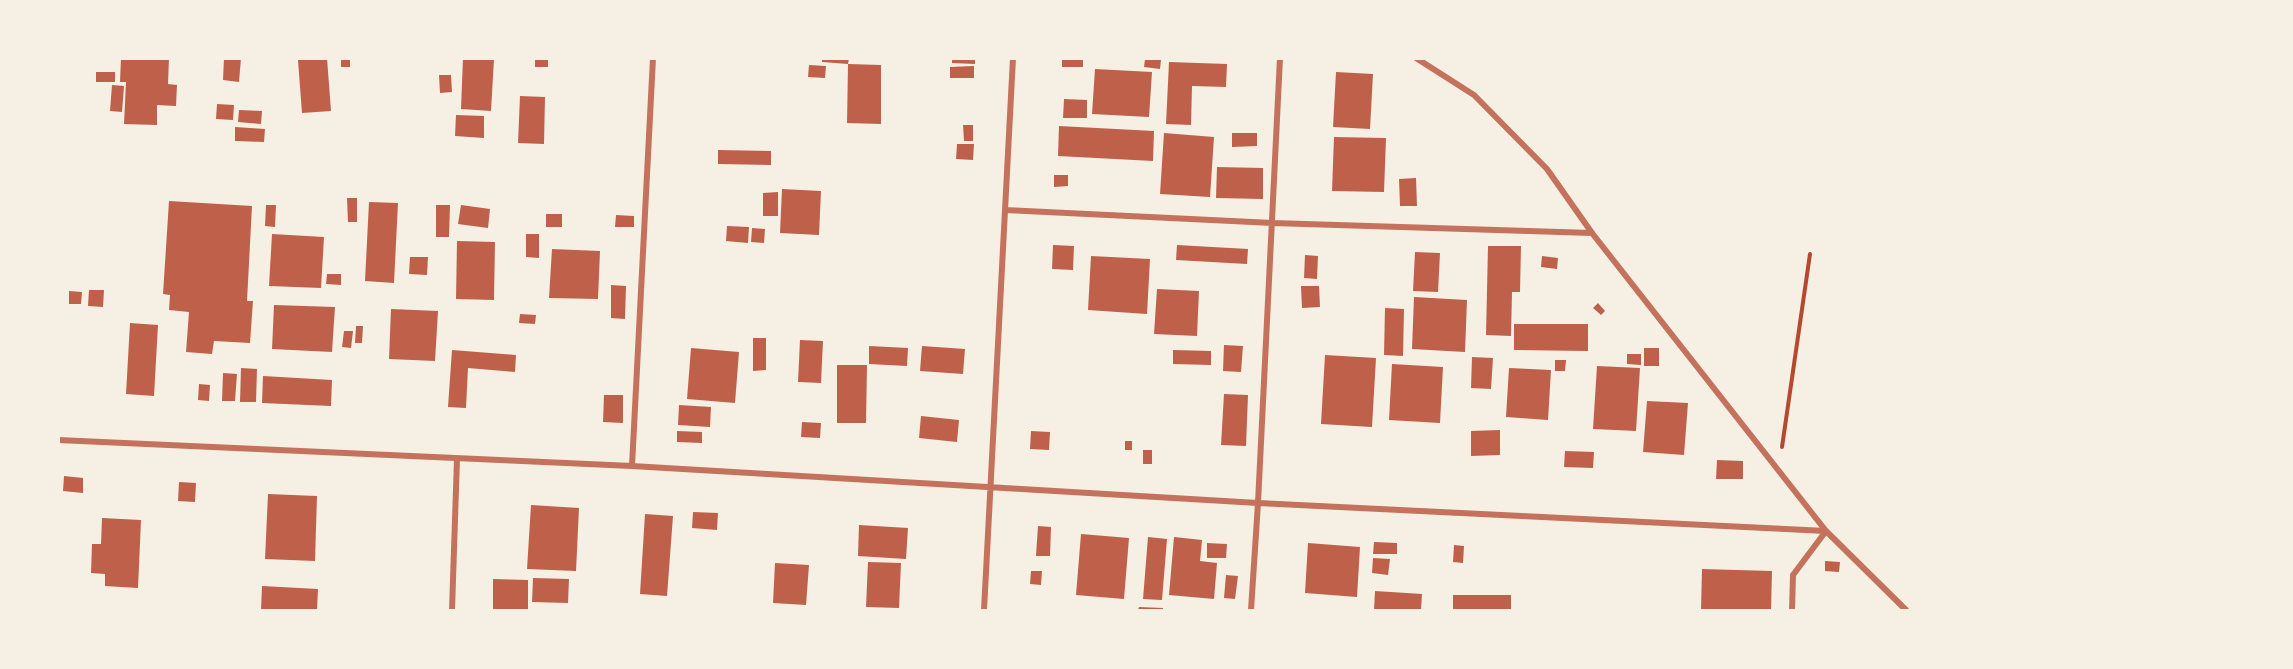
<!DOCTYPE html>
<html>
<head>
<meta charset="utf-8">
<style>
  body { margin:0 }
  #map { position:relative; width:2293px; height:669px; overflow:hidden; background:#f6efe4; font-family:Jost,sans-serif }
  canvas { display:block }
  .frame { position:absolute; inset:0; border:60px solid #f6efe4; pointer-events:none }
</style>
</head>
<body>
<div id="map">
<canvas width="2293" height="669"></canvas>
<div class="frame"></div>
</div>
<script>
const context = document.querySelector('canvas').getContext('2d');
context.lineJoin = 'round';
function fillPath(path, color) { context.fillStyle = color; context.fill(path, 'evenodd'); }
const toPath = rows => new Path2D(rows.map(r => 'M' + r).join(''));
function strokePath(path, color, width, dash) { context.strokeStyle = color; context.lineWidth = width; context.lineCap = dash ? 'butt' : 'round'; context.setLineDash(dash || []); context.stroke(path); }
const building = toPath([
  [121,58,169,58,168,84,177,85,176,106,157,105,157,125,124,124,126,82,120,82],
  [224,58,241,58,239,82,223,80],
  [327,58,331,111,302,113,298,60],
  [341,58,350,58,350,67,341,67],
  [463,58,494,59,491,111,461,109],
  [535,58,548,58,548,67,535,67],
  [822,58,849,58,848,64,881,65,881,124,847,123,848,64,822,62],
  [952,58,975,58,975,64,952,63],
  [1062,58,1083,58,1083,67,1062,67],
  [1145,59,1161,60,1160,69,1144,67],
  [1169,62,1227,64,1226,87,1192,86,1191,125,1166,124],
  [809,65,826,66,825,78,808,77],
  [974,66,974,78,950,78,950,67],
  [1095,69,1152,72,1149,117,1092,114],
  [96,72,115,72,115,82,96,82],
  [1336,72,1373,74,1370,129,1333,127],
  [439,75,451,75,452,92,440,93],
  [112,85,124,86,122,112,110,111],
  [520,96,545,97,544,144,518,143],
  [1064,99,1087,100,1087,118,1063,118],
  [217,104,234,105,233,120,216,119],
  [239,110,262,111,261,124,238,122],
  [456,115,484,116,484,138,455,136],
  [963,125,973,125,973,141,964,141],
  [1059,126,1154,131,1153,161,1058,156],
  [235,127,265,129,264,142,235,141],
  [1164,133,1214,137,1210,197,1160,194],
  [1232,133,1257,133,1257,146,1232,147],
  [1334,137,1386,138,1384,192,1332,191],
  [957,144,974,144,973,160,956,159],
  [718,150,771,151,771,165,718,164],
  [1217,167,1263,168,1263,199,1216,198],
  [1054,175,1068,175,1068,186,1054,187],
  [1416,178,1417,206,1400,206,1399,179],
  [782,189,821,191,819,235,780,233],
  [778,192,778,216,763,216,763,193],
  [347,198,357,198,357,222,348,222],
  [169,201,252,206,247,301,253,301,250,343,214,341,212,354,186,352,189,312,169,310,170,295,163,294],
  [369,202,398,203,394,283,365,281],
  [266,205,276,205,275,227,265,226],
  [436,205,450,205,449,237,436,237],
  [461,205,490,209,488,228,458,224],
  [546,214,562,214,562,227,546,227],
  [616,215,634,216,634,227,615,227],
  [727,226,749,227,748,243,726,241],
  [752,228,765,229,764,243,751,242],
  [272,234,324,237,321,288,269,286],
  [526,234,539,234,539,258,526,257],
  [457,241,495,242,494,300,456,299],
  [1053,245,1074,246,1073,270,1052,269],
  [1177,245,1248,249,1247,264,1176,260],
  [1488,246,1521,246,1520,292,1512,292,1511,336,1486,335],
  [552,249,600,251,598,299,549,298],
  [1415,252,1440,253,1438,292,1413,291],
  [1305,255,1318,256,1317,279,1304,278],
  [1091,256,1150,259,1147,314,1088,310],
  [1542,256,1558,258,1557,269,1541,267],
  [410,257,428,257,427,275,409,274],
  [327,274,341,274,341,285,326,284],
  [611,285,626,286,625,319,611,318],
  [1301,286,1319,286,1320,307,1302,308],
  [1157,289,1199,291,1197,336,1154,334],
  [89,290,104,290,103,307,88,306],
  [69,291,82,292,81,304,69,304],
  [1414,297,1467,300,1465,352,1412,349],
  [1598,303,1605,311,1601,315,1593,308],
  [274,305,335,307,332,352,272,349],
  [1385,308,1404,309,1403,356,1384,355],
  [391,309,438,311,435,361,389,359],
  [520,314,536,315,535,324,519,323],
  [130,323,158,325,154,396,126,394],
  [1514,324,1588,324,1588,351,1514,350],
  [356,326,363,326,362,343,355,343],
  [344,331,353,331,351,348,342,347],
  [753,338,766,338,766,370,753,371],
  [800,340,823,341,821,383,798,382],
  [1224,345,1243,346,1241,372,1223,371],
  [869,346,908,348,907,366,869,364],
  [922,346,965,349,963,374,920,371],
  [691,348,739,352,735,403,687,399],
  [1644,348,1659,348,1659,366,1644,366],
  [452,350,516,355,515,372,468,368,466,408,448,407],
  [1173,350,1211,351,1211,365,1173,364],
  [1627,354,1641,354,1641,365,1627,364],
  [1325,355,1376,358,1372,427,1321,424],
  [1472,357,1493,358,1491,389,1471,388],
  [1555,360,1566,360,1565,371,1555,371],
  [1392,364,1443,367,1440,423,1389,420],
  [837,365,867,365,866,423,837,423],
  [1597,366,1640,368,1636,431,1593,429],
  [241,368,257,369,256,402,240,402],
  [1509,368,1551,370,1548,420,1506,417],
  [223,373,237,374,235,401,222,401],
  [263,376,332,380,331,406,262,403],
  [199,384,210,385,209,401,198,400],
  [1224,394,1248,395,1246,446,1221,445],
  [604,395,623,395,623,423,603,422],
  [1647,401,1688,403,1684,455,1643,452],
  [679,405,711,407,710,427,678,425],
  [921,416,959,420,957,442,919,438],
  [802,422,821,423,820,438,801,437],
  [1500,430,1500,455,1471,456,1471,431],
  [677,431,702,432,702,443,677,442],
  [1031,431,1050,432,1049,450,1030,449],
  [1125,441,1132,441,1132,450,1125,450],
  [1143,450,1152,450,1152,464,1143,464],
  [1565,451,1594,452,1593,468,1564,467],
  [1717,460,1743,461,1743,479,1716,479],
  [64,476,83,478,83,493,63,491],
  [179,482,196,483,195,502,178,501],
  [268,494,317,496,315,561,265,559],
  [531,505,579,508,576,571,527,569],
  [693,512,718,513,717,530,692,528],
  [645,514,673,516,667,596,640,594],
  [102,518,141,520,138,588,105,586,105,574,91,573,92,544,101,544],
  [859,525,908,528,906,559,858,556],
  [1038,526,1051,527,1050,556,1036,556],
  [1081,534,1129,538,1124,599,1076,595],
  [1148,537,1167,539,1162,600,1143,599],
  [1174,537,1202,540,1200,561,1217,563,1214,599,1169,595],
  [1374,542,1397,543,1397,554,1373,554],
  [1207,543,1227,544,1226,558,1207,558],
  [1308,543,1360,547,1357,597,1305,593],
  [1454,545,1464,546,1463,563,1453,562],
  [1373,558,1390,559,1388,575,1372,573],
  [1825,561,1840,562,1839,572,1825,571],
  [868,562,901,563,899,608,866,607],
  [775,563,809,565,806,605,773,603],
  [1702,569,1772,571,1771,610,1701,610],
  [1031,571,1042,571,1041,585,1030,584],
  [1226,575,1238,576,1235,599,1224,598],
  [533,578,569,579,568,603,532,602],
  [493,579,528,580,528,610,493,610],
  [262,586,318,589,317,610,261,610],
  [1375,591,1422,594,1421,610,1374,610],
  [1453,595,1511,595,1511,610,1453,610],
  [1139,607,1163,608,1163,610,1138,610]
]);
const path = toPath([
  [1782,447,1810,254]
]);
const minor = toPath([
  [1416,58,1474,95,1547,169,1592,233,1826,531,1906,610],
  [1005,210,1273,223,1592,233],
  [58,440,632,466,1258,503,1826,531],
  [632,466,653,58],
  [452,610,457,459],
  [984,610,1013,58],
  [1251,610,1258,503,1280,58],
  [1792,610,1793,575,1826,531]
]);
fillPath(building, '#bf614a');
strokePath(path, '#b5482f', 4);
strokePath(minor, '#c5725c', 6);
</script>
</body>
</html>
